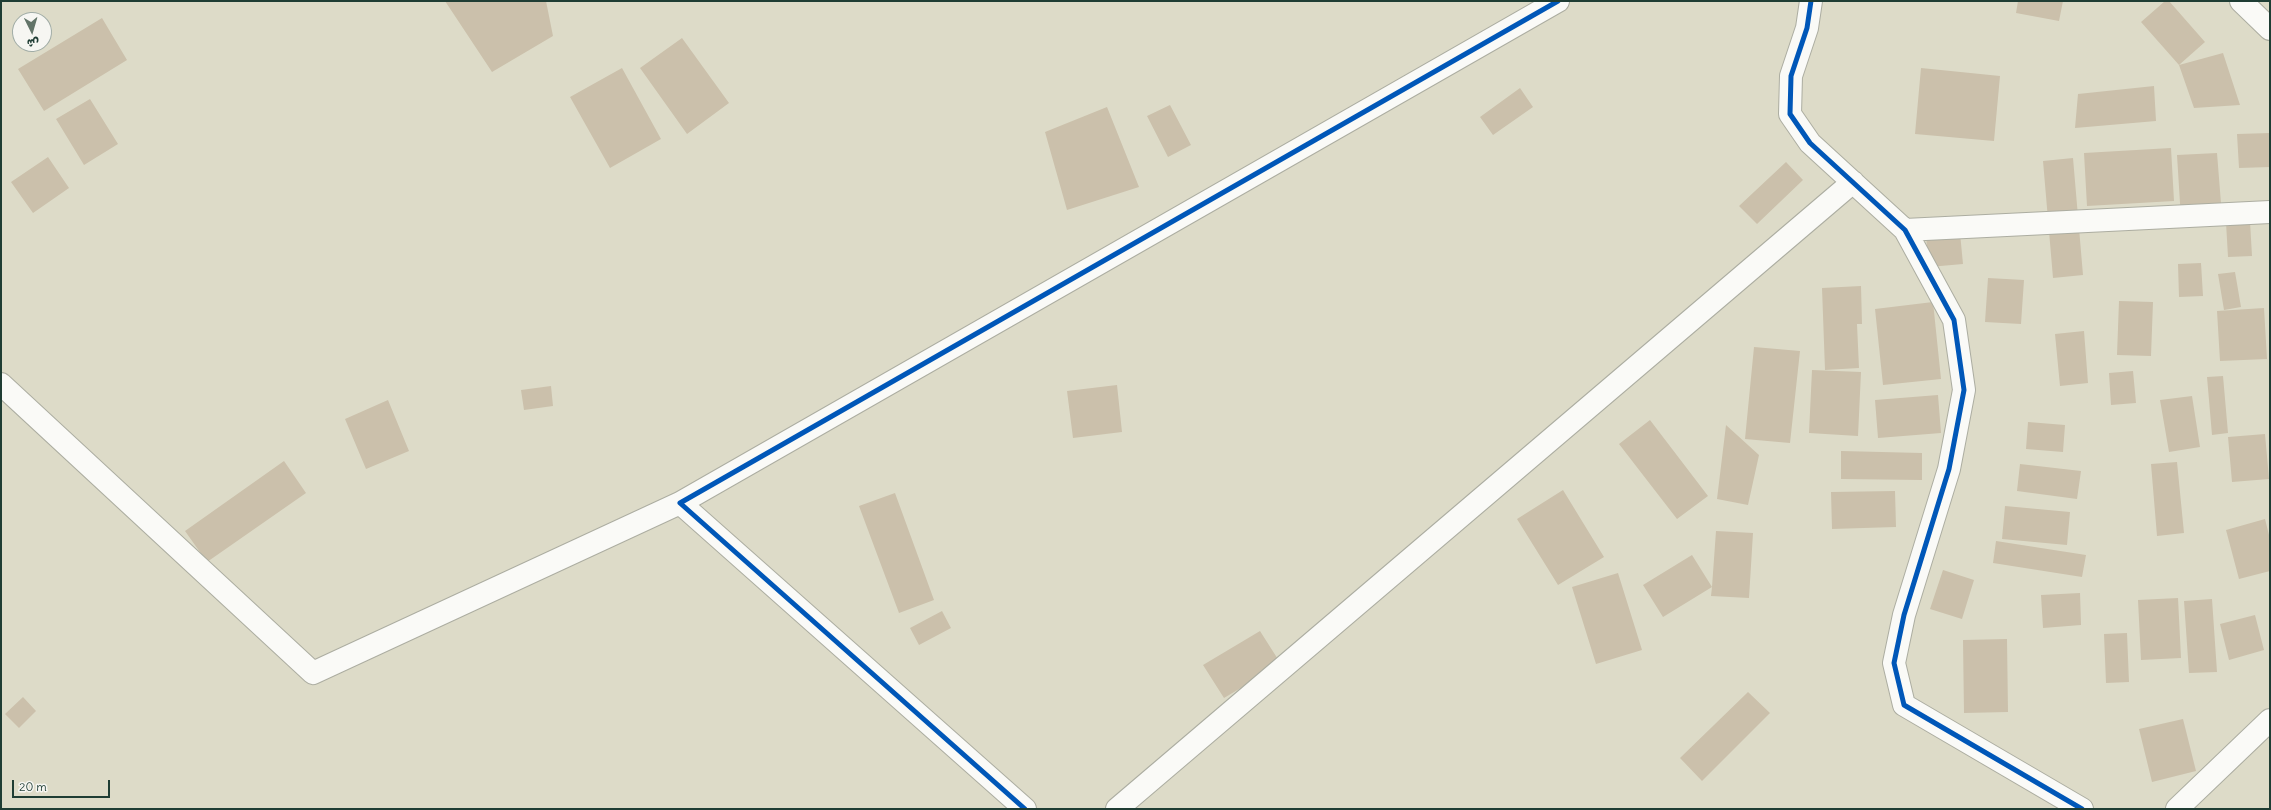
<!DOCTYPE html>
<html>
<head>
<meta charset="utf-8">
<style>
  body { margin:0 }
  #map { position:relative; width:2271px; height:810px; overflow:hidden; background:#dddbc8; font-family:Delius,"Playpen Sans Arabic",sans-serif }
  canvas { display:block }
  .frame { position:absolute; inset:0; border:2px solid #1f3d34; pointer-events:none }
  .north { position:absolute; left:12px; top:12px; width:40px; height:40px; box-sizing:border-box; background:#f6f6f2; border:1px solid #a0aca6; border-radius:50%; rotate:175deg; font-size:11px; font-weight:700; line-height:16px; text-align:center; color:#1f3d34 }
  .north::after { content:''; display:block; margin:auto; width:14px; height:18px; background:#627468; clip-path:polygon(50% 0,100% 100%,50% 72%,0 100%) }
  .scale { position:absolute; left:12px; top:780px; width:98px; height:18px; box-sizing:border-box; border:2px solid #1f3d34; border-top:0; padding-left:5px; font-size:12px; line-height:14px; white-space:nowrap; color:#1f3d34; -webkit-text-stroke:3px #f6f6f2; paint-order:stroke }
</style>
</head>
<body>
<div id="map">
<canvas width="2271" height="810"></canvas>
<div class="frame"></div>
<div class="north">ش</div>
<div class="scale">20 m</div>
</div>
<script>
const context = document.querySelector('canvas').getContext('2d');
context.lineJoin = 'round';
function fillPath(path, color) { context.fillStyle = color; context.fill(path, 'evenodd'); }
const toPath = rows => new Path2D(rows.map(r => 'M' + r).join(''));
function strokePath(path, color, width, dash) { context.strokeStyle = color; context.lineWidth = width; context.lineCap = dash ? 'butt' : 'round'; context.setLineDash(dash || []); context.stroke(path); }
const building = toPath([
  [445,1,546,1,553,36,492,72],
  [2018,1,2063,1,2059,21,2016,13],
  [2165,1,2169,1,2205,42,2179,65,2141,22],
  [102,18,127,60,44,111,18,69],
  [682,38,729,103,687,134,640,68],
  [2223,53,2240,105,2194,108,2179,65],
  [622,68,661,139,610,168,570,97],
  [1921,68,2000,76,1994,141,1915,134],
  [2154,86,2156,121,2075,128,2078,94],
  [1520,88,1533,107,1493,135,1480,117],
  [90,99,118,144,84,165,56,119],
  [1170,105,1191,145,1168,157,1147,116],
  [1107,107,1139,187,1067,210,1045,132],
  [2270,133,2270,167,2239,168,2237,134],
  [2171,148,2174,201,2087,206,2084,153],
  [2217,153,2222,216,2181,219,2177,155],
  [48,157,69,188,33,213,11,182],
  [2073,158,2083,275,2053,278,2043,161],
  [1786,162,1803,180,1757,224,1739,206],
  [2249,204,2252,256,2228,257,2225,205],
  [1960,233,1963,264,1929,267,1926,236],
  [2201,263,2203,296,2179,297,2178,264],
  [2235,272,2241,307,2224,310,2218,274],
  [1988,278,2024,280,2021,324,1985,322],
  [1861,286,1862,324,1857,324,1859,368,1825,370,1822,288],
  [2119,301,2153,302,2151,356,2117,355],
  [1933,302,1941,379,1883,385,1875,309],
  [2264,308,2267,359,2220,361,2217,311],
  [2084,331,2088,383,2060,386,2055,334],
  [1754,347,1800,351,1790,443,1745,439],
  [1812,370,1861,372,1858,436,1809,433],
  [2133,371,2136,403,2111,405,2109,373],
  [2223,376,2228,433,2212,435,2207,377],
  [1117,385,1122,432,1073,438,1067,391],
  [551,386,553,406,524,410,521,390],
  [1938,395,1941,433,1878,438,1875,400],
  [2192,396,2200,447,2169,452,2160,400],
  [388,400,409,451,366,469,345,419],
  [1650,420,1708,496,1677,519,1619,444],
  [2028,422,2065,425,2063,452,2026,449],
  [1726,425,1759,455,1748,505,1717,499],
  [2265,434,2269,479,2232,482,2228,437],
  [1841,451,1922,453,1922,480,1841,479],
  [284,461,306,493,207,562,185,531],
  [2177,462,2184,533,2157,536,2151,464],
  [2020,464,2081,471,2077,499,2017,491],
  [1563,490,1604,557,1558,585,1517,519],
  [1895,491,1896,527,1832,529,1831,492],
  [895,493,934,600,899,613,859,506],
  [2005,506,2070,512,2067,545,2002,539],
  [2265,519,2270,539,2270,571,2239,579,2226,530],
  [1716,531,1753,533,1749,598,1711,596,1712,587,1663,617,1643,585,1692,555,1712,587],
  [1996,541,2086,555,2082,577,1993,563],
  [1943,570,1974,580,1962,619,1930,609],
  [1618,573,1642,650,1596,664,1572,587],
  [2080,593,2081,625,2043,628,2041,595],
  [2178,598,2181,658,2141,660,2138,600],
  [2212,599,2217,672,2189,673,2184,601],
  [942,611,951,628,919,645,910,628],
  [2255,615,2264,650,2229,660,2220,624],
  [1260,631,1281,664,1224,698,1203,665],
  [2127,633,2129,682,2106,683,2104,634],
  [2007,639,2008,712,1964,713,1963,640],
  [1748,692,1770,713,1702,781,1680,758],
  [23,697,36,711,19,728,5,714],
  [2183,719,2196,771,2152,782,2139,729]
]);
const minor = toPath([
  [1811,1,1807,28,1791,76,1790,114,1810,143,1905,230,1954,320,1964,390,1949,469,1904,615,1894,663,1904,705,2082,809],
  [2241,1,2270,29],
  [1905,230,2270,212],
  [1,384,313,673,680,503],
  [1025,809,680,503,1558,1],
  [1117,809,1853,182],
  [2177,809,2270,720]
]);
const cycleway = toPath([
  [1811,1,1807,28,1791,76,1790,114,1810,143,1905,230,1954,320,1964,390,1949,469,1904,615,1894,663,1904,705,2082,809],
  [1025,809,680,503,1558,1]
]);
fillPath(building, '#cbc0ab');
strokePath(minor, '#acada1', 24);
strokePath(minor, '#fafaf7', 22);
strokePath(cycleway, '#0057b8', 5);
</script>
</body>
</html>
